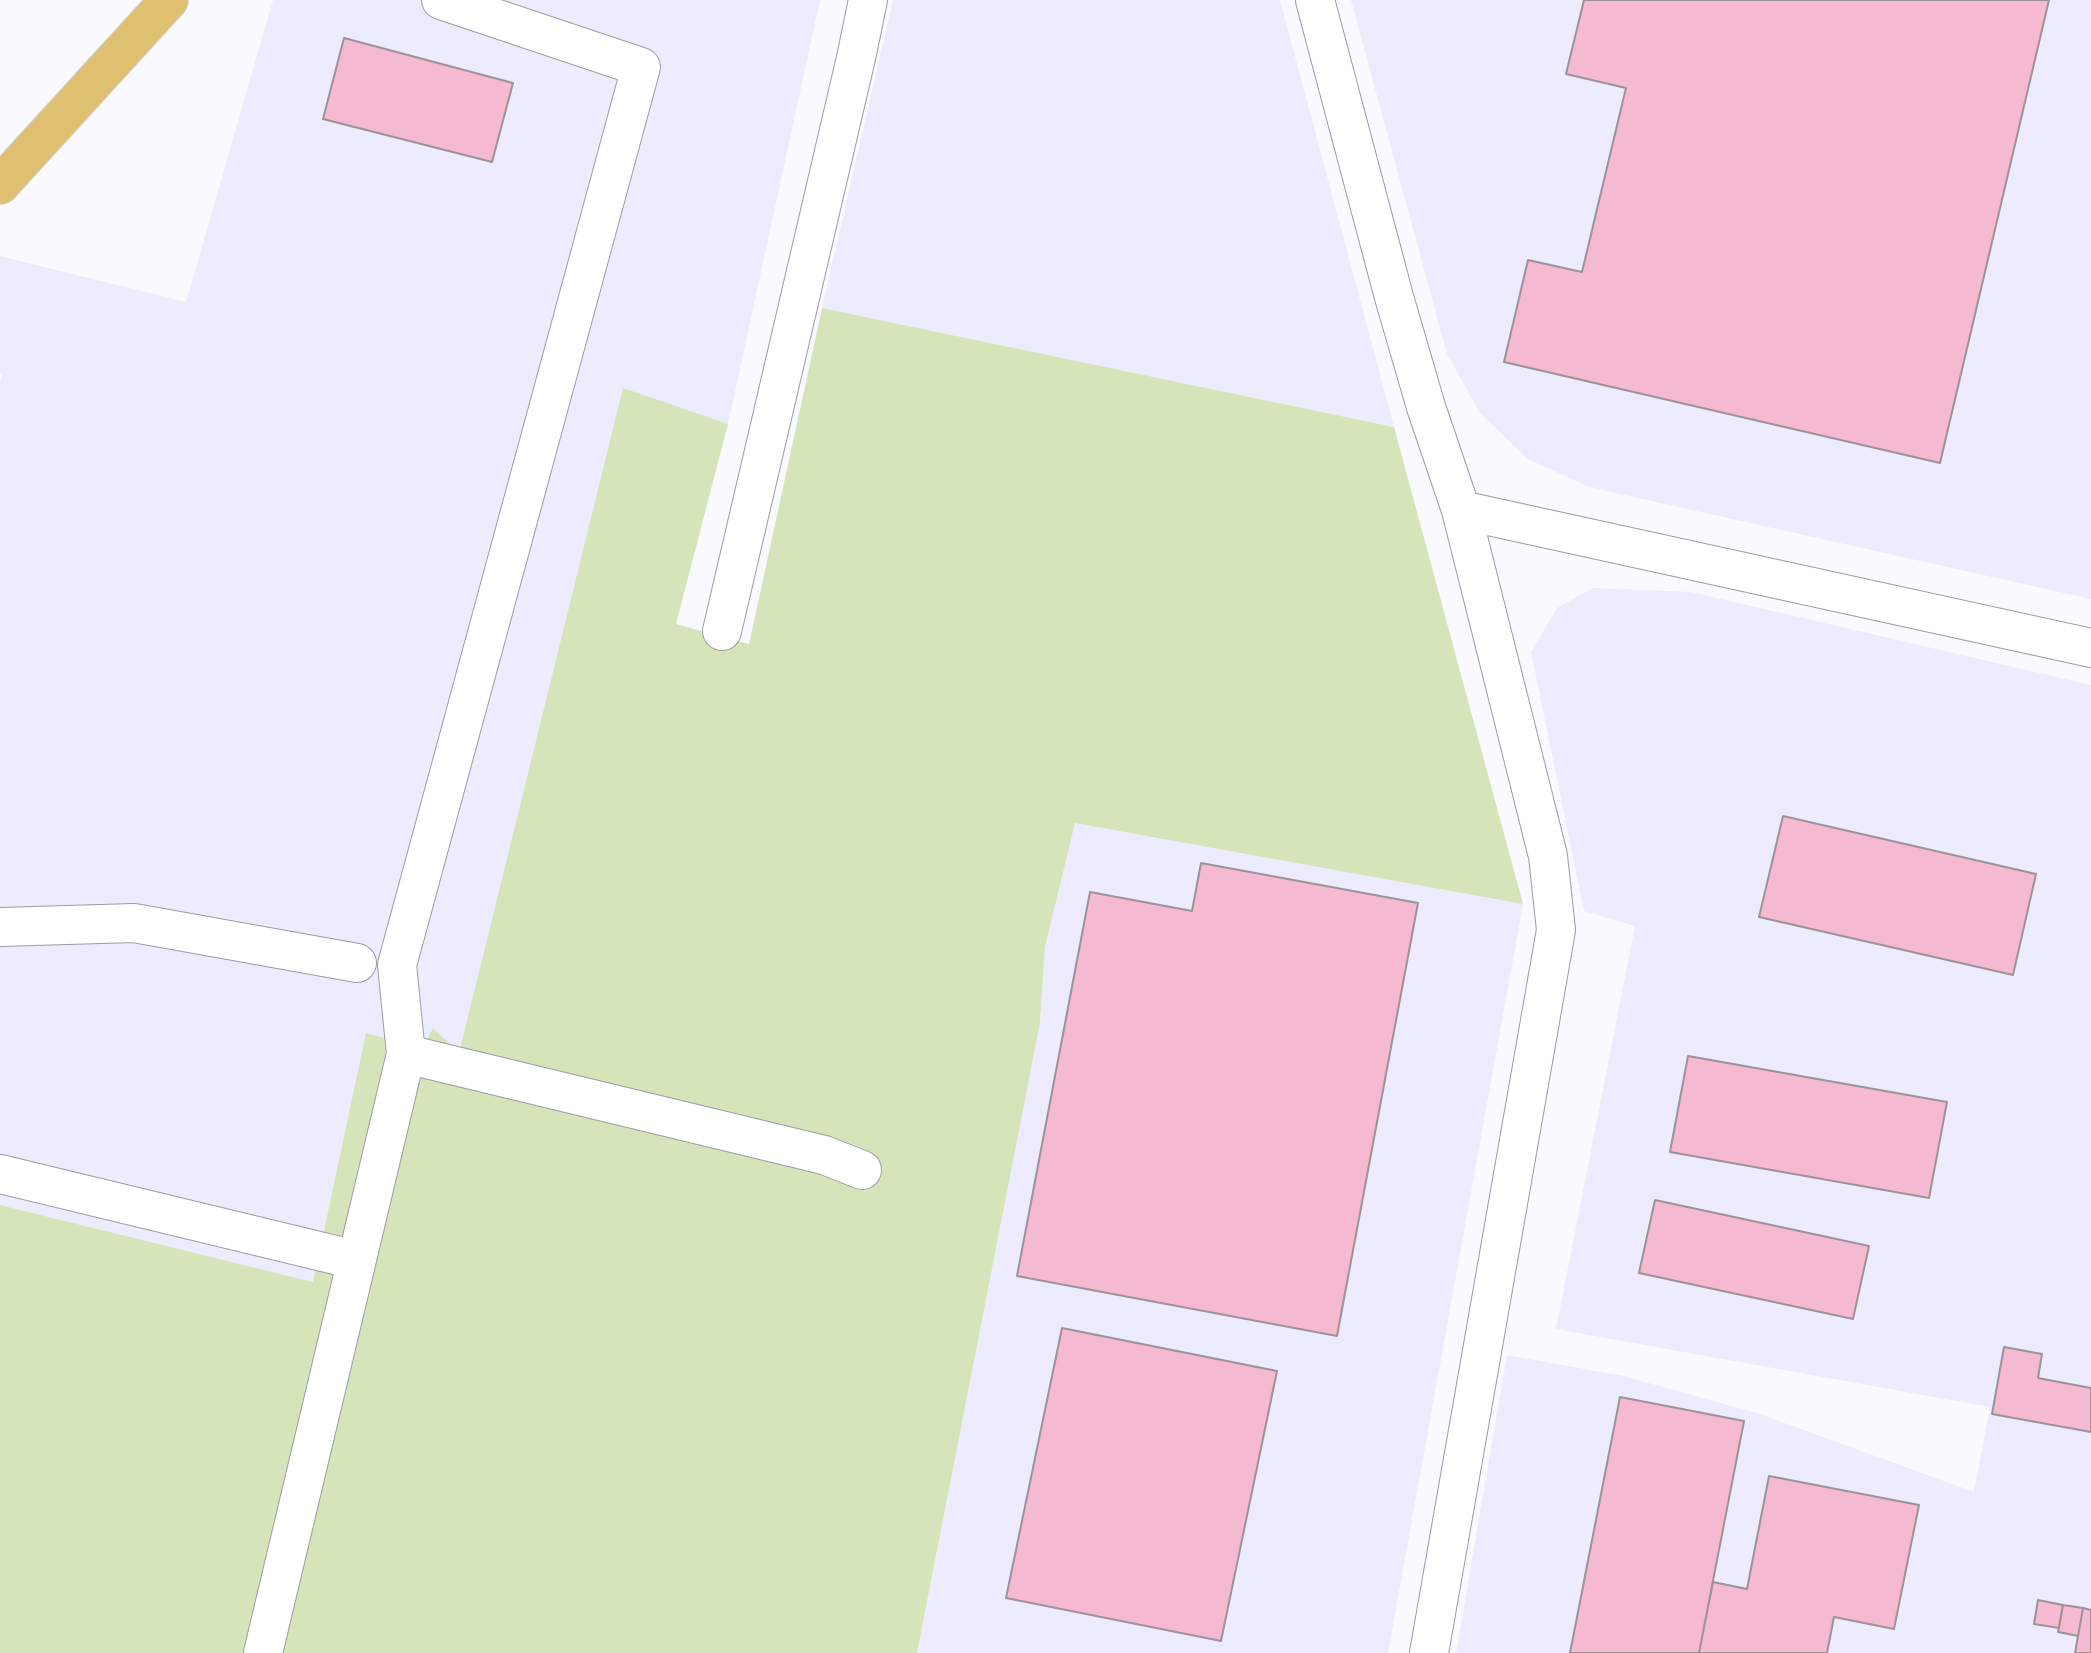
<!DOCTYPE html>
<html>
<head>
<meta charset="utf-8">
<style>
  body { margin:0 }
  canvas { display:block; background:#f9f9ff }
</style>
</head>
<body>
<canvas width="2091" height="1653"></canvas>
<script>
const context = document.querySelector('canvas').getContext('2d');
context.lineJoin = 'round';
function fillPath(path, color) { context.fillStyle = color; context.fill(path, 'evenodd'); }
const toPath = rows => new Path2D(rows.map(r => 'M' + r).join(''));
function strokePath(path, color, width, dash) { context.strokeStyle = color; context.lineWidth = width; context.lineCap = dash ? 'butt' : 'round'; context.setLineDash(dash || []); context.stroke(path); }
const built = toPath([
  [273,0,820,0,728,424,623,389,459,1054,433,1028,423,1048,366,1034,313,1282,0,1205,0,381,2,375,0,374,0,256,186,302],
  [893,0,1280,0,1394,427,822,308],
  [1351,0,2091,0,2091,599,1589,487,1528,459,1480,413,1447,354],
  [1593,588,1691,592,2091,685,2091,1653,1456,1653,1507,1355,1623,1376,1757,1413,1974,1492,1990,1407,1556,1329,1635,926,1584,911,1531,652,1557,608],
  [1075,822,1523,904,1388,1653,917,1653,1040,1023,1045,947]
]);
const green = toPath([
  [822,308,1394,427,1523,904,1075,823,1045,947,1040,1023,917,1653,0,1653,0,1205,313,1282,366,1033,422,1048,433,1028,459,1053,623,388,728,424,676,624,749,644]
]);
const building = toPath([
  [1584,0,2049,0,1940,463,1504,362,1528,260,1582,272,1626,88,1566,74,1584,0],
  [344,38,513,83,492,162,323,119,344,38],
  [1783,816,2036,874,2013,975,1759,917,1783,816],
  [1201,863,1418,903,1337,1336,1017,1276,1090,892,1192,911,1201,863],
  [1688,1056,1947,1102,1929,1198,1670,1152,1688,1056],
  [1655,1200,1869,1246,1853,1319,1639,1273,1655,1200],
  [1062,1328,1277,1371,1221,1641,1006,1598,1062,1328],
  [2004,1347,2042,1354,2038,1378,2091,1388,2091,1432,1992,1414,2004,1347],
  [1620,1397,1744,1421,1699,1653,1570,1653,1620,1397],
  [1769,1476,1919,1505,1894,1629,1834,1617,1827,1653,1699,1653,1713,1582,1747,1589,1769,1476],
  [2038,1600,2063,1605,2059,1628,2034,1624,2038,1600],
  [2063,1605,2083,1608,2078,1636,2058,1632,2063,1605],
  [2083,1608,2091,1610,2091,1653,2075,1653,2083,1608]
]);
const minor = toPath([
  [441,0,641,67,397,965,406,1054,824,1155,862,1170],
  [1315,0,1394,297,1426,407,1461,510,1548,856,1556,930,1429,1653],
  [1461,510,2091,648],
  [722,631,856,58,868,0],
  [0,927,134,923,357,963],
  [0,1174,356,1260],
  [263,1653,406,1054]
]);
const major = toPath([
  [0,185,169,0]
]);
fillPath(built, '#ececfe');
fillPath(green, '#d5e5b9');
fillPath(building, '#f5b9d1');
strokePath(building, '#9d9397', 2);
strokePath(minor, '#9c9ca5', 40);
strokePath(major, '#d6d6d7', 40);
strokePath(minor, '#fff', 38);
strokePath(major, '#dec070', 38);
</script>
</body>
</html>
